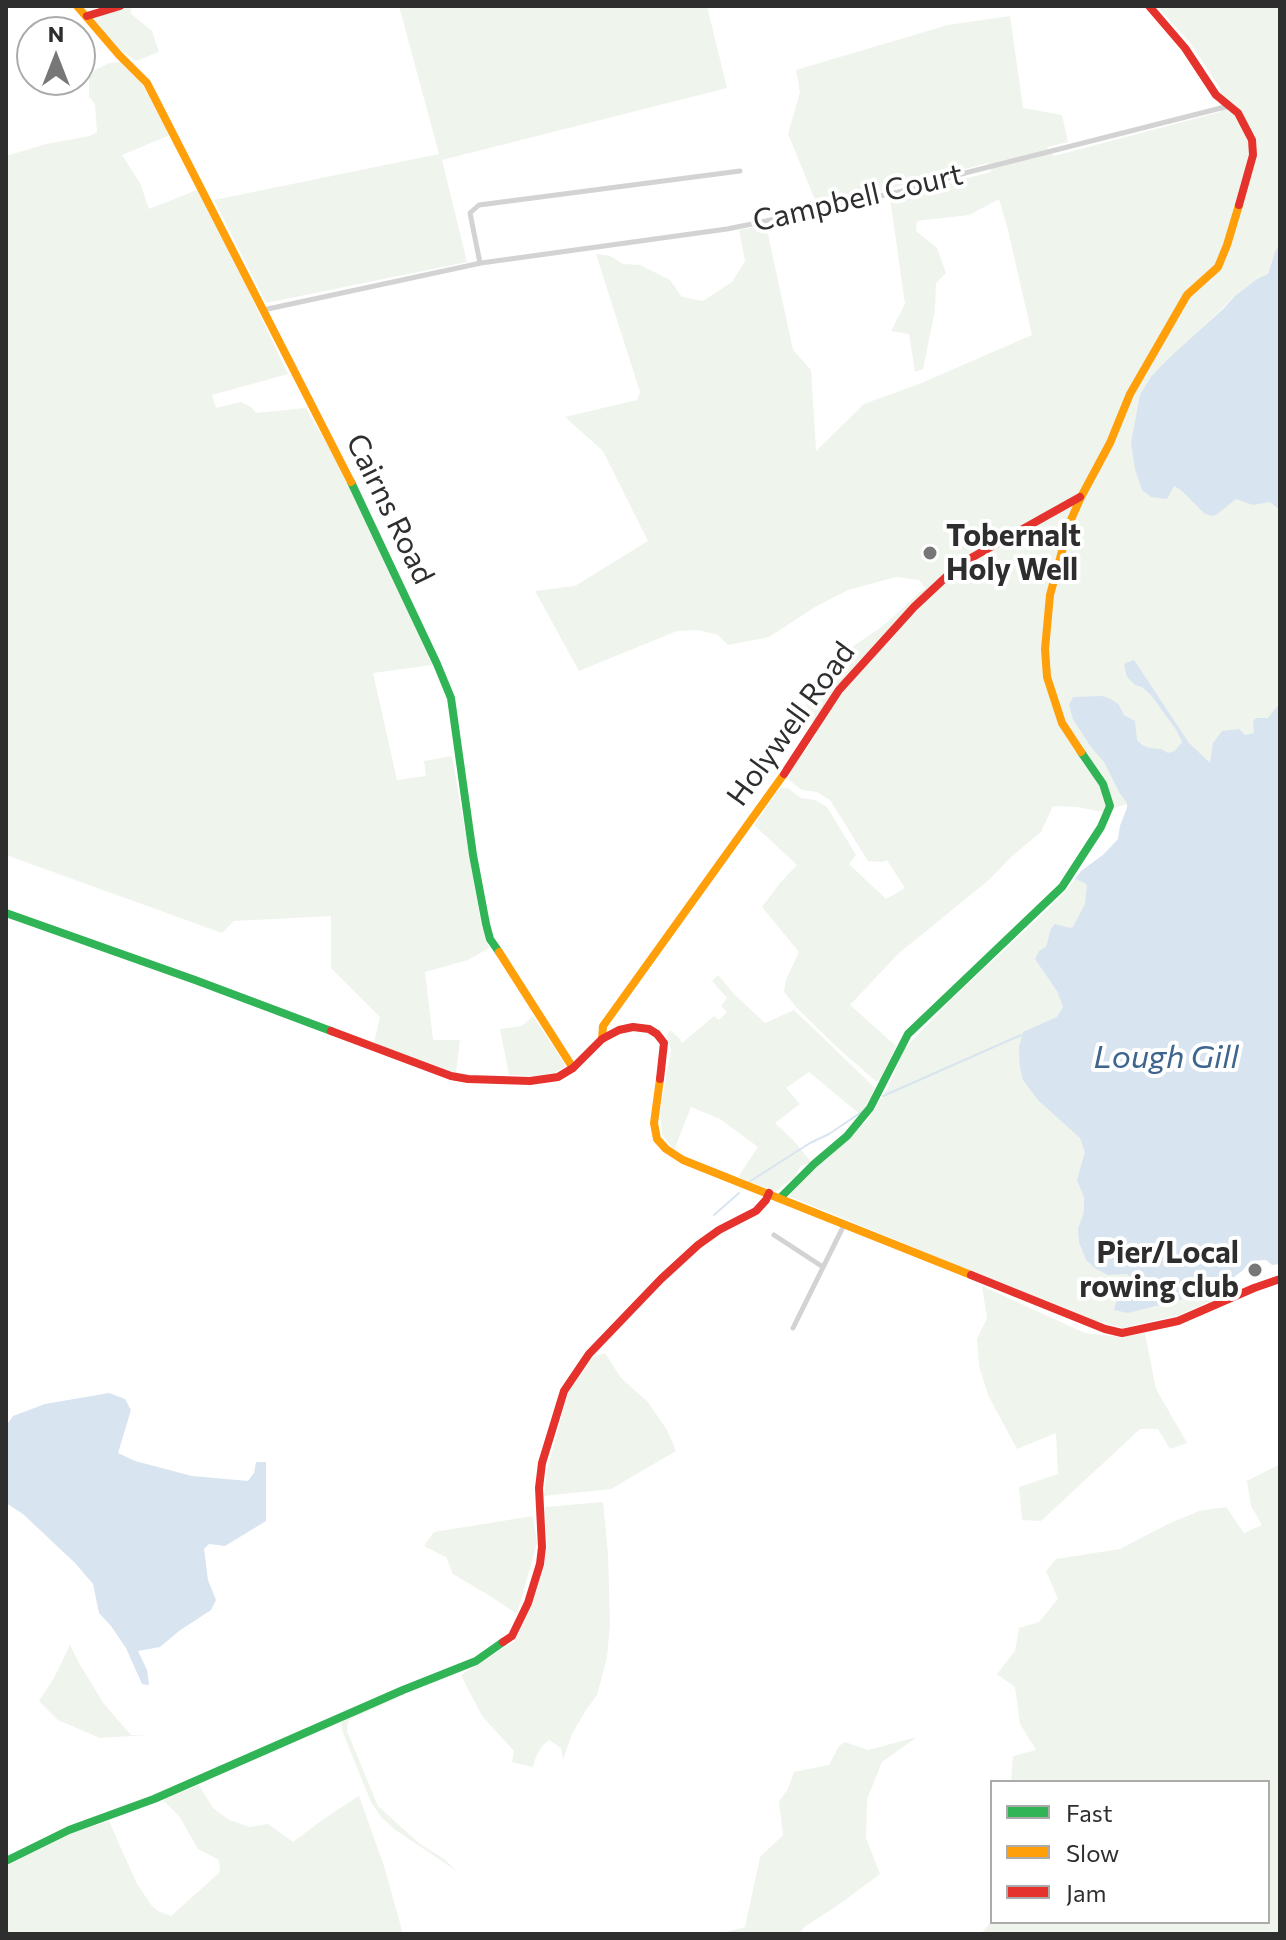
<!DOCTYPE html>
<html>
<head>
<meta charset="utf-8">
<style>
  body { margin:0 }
  #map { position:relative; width:1286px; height:1940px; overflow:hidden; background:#fff; font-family:Commissioner,sans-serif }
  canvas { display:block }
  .frame { position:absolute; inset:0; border:8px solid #2e2e2e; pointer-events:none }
  .legend { position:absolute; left:990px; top:1780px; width:280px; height:144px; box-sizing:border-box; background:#fff; border:2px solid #ababab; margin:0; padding:10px 14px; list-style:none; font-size:24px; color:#2e2e2e }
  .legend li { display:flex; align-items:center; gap:16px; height:40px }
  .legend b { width:40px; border:2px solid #ababab }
  .north { position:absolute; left:16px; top:16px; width:80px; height:80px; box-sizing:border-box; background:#fff; border:2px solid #ababab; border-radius:50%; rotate:0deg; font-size:22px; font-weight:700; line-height:32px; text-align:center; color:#2e2e2e }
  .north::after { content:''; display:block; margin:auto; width:28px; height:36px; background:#777; clip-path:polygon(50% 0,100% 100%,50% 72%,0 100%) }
</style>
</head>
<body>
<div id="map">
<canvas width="1286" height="1940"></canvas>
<div class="frame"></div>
<ul class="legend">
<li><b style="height:10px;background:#30b455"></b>Fast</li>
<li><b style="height:10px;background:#ff9f0a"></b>Slow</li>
<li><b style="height:10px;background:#e5322d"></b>Jam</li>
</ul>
<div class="north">N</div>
</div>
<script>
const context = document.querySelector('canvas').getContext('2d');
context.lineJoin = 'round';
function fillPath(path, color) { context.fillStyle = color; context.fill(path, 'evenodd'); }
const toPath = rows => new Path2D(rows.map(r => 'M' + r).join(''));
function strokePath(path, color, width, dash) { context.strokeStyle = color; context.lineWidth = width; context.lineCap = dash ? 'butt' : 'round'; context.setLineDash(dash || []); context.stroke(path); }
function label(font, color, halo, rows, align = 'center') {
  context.font = font + ' Commissioner,sans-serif'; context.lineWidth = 8; context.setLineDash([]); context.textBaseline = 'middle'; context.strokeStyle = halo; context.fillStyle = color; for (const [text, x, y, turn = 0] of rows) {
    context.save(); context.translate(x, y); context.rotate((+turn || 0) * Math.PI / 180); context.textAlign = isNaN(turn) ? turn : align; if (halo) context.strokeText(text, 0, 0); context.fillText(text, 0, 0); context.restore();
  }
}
const green = toPath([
  [399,6,707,6,727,88,442,160,467,262,266,303,214,200,439,154],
  [1157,6,1280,6,1280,243,1275,252,1268,274,1257,279,1235,296,1150,378,1140,396,1138,407,1280,470,1280,851,1215,1241,1242,1271,1228,1282,1232,1292,1179,1315,1123,1328,1088,1319,789,1196,811,1171,867,1121,888,1088,904,1049,956,995,1044,913,1065,892,1081,871,1103,855,1118,840,1120,826,1127,808,1127,804,1103,812,1077,807,1053,806,1041,832,1012,856,990,879,898,954,850,1005,896,1046,880,1080,877,1082,840,1050,797,1008,784,992,786,980,799,952,762,907,780,883,797,865,754,825,780,788,788,788,801,798,815,800,827,807,856,855,849,864,886,899,905,888,887,860,883,862,868,861,830,800,817,792,802,790,789,780,790,772,817,734,803,697,834,682,846,651,883,626,925,588,919,580,896,577,848,590,815,607,769,637,728,645,718,635,698,630,677,631,579,671,535,591,575,586,648,541,603,451,565,417,637,400,640,392,596,254,610,256,623,264,640,265,670,280,682,297,703,301,732,282,745,261,739,230,766,225,793,350,811,370,816,451,864,404,919,384,1032,335,1008,230,999,199,969,215,917,221,916,231,937,248,946,273,936,283,935,310,923,369,915,372,909,334,891,331,905,304,890,198,991,172,988,163,818,207,788,134,800,92,796,70,948,25,1010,16,1023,108,1062,115,1068,142,1047,147,1054,156,1220,112,1221,90,1191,44],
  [132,7,130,13,152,31,159,52,136,61,123,52,87,16],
  [120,62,143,85,170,135,122,155,140,183,149,209,197,190,242,277,288,374,212,395,216,408,241,402,251,407,256,413,306,408,336,460,398,588,432,665,373,673,397,780,426,776,424,761,452,756,481,923,489,948,468,960,425,972,433,1040,460,1040,456,1073,374,1043,380,1017,331,968,331,916,234,921,222,933,6,855,6,156,46,144,90,136,97,132,95,104,89,97,89,79,95,70,109,63],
  [718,975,734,994,765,1023,794,1010,875,1088,861,1115,809,1072,786,1088,800,1104,775,1123,793,1140,812,1163,800,1166,795,1177,775,1192,738,1177,758,1147,720,1119,691,1107,674,1150,662,1134,660,1111,671,1050,667,1037,670,1030,679,1038,682,1043,714,1016,719,1020,727,1012,721,1006,727,998,712,981],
  [533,1016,564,1063,564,1067,554,1073,533,1076,509,1075,500,1029,522,1026],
  [982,1286,1085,1333,1122,1337,1145,1333,1156,1389,1187,1443,1170,1449,1158,1429,1140,1429,1041,1521,1022,1520,1019,1487,1058,1474,1056,1433,1017,1449,988,1395,979,1366,977,1339,987,1318],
  [605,1353,621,1378,647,1401,667,1430,676,1451,611,1489,544,1496,547,1470,568,1393,593,1357],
  [1280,1464,1280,1934,981,1934,992,1920,992,1922,1268,1922,1268,1782,1011,1782,1013,1756,1036,1750,1020,1724,1015,1687,997,1674,1015,1651,1019,1628,1039,1622,1058,1599,1046,1571,1056,1559,1120,1549,1168,1524,1199,1511,1226,1507,1244,1533,1262,1525,1251,1506,1247,1481],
  [603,1502,608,1554,610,1624,607,1658,597,1695,586,1710,572,1734,563,1760,561,1748,549,1740,542,1746,535,1759,533,1767,512,1762,514,1751,482,1716,461,1675,515,1641,532,1605,544,1567,547,1547,545,1507],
  [533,1516,537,1543,517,1614,490,1596,453,1574,446,1557,424,1546,434,1532],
  [70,1645,79,1663,104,1704,131,1735,149,1735,100,1738,58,1720,39,1701,54,1678],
  [402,1696,355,1717,348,1721,347,1731,378,1806,420,1844,443,1858,458,1872,394,1829,381,1817,371,1802,343,1733,341,1723,347,1717],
  [917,1737,882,1762,867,1799,866,1838,880,1874,841,1903,803,1928,800,1934,719,1934,745,1927,760,1857,783,1835,779,1801,788,1789,794,1772,829,1765,839,1746,845,1742,868,1750],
  [199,1785,213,1808,229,1820,250,1827,268,1824,293,1842,325,1818,359,1796,384,1866,403,1934,6,1934,6,1866,72,1833,109,1821,136,1882,151,1905,158,1911,171,1916,220,1872,219,1860,198,1849,179,1816,163,1800]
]);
const water = toPath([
  [1280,243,1280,510,1270,502,1253,505,1236,499,1216,515,1212,516,1205,514,1181,490,1174,486,1167,499,1151,497,1142,490,1135,469,1131,443,1140,395,1150,378,1168,359,1224,308,1235,296,1257,279,1268,274,1275,252],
  [1134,660,1189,743,1210,763,1213,743,1222,731,1239,729,1245,735,1254,733,1253,721,1256,718,1268,718,1280,703,1280,1264,1272,1265,1266,1260,1251,1261,1242,1271,1227,1282,1192,1297,1128,1313,1114,1310,1117,1300,1135,1285,1134,1279,1127,1274,1108,1275,1096,1269,1086,1260,1079,1242,1078,1229,1084,1212,1084,1197,1077,1180,1085,1152,1080,1138,1038,1100,1023,1080,1020,1067,1019,1047,1023,1032,1057,1017,1063,1007,1057,991,1035,959,1039,951,1046,947,1051,929,1055,924,1070,928,1073,927,1085,904,1087,885,1083,882,1075,879,1081,871,1103,855,1118,839,1120,826,1127,808,1127,803,1119,792,1104,762,1091,747,1073,719,1069,705,1073,697,1102,696,1111,699,1119,705,1124,715,1135,721,1137,740,1142,745,1149,748,1161,749,1168,753,1175,751,1182,742,1177,731,1151,695,1142,687,1135,685,1127,677,1124,664],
  [109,1393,125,1399,131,1410,118,1453,135,1461,192,1476,248,1481,254,1473,256,1462,266,1462,266,1521,225,1546,209,1544,204,1549,208,1580,216,1600,211,1610,179,1631,160,1647,138,1651,147,1670,149,1685,142,1684,126,1648,111,1626,99,1613,93,1584,76,1564,23,1514,6,1503,6,1422,8,1423,13,1416,45,1404]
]);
const stream = toPath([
  [883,1096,1021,1035],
  [749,1182,810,1143,829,1134,863,1111],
  [714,1215,739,1193]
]);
const street = toPath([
  [480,263,470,213,479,205,740,171],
  [263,310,481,263,727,229,757,223,903,191,965,173,1229,106],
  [774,1235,823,1267],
  [793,1328,844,1225]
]);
const fast = toPath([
  [351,482,437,664,451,698,473,855,486,924,490,939,499,952],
  [6,913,195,980,331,1031],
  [780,1198,814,1164,847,1136,870,1108,908,1034,1062,887,1101,827,1110,806,1103,784,1081,752],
  [6,1861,69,1830,154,1799,403,1690,476,1661,503,1642]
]);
const slow = toPath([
  [77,6,119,55,147,83,351,482],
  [1081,752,1062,723,1047,677,1045,649,1050,595,1070,522,1081,497,1110,443,1130,394,1187,295,1218,267,1227,245,1239,205],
  [499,952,573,1068],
  [602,1039,603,1026,784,774],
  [660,1079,654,1123,657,1139,666,1149,683,1160,971,1275]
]);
const jam = toPath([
  [1149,6,1185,48,1216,95,1238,113,1252,140,1253,155,1239,205],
  [87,16,120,6],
  [784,774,839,690,914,607,946,577,971,558,1080,497],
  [331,1031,451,1076,468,1079,530,1081,558,1077,573,1068,602,1039,619,1030,633,1027,649,1029,657,1034,664,1043,660,1079],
  [971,1275,1105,1329,1122,1333,1178,1321,1254,1288,1280,1279],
  [503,1642,512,1636,528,1603,540,1564,542,1547,539,1488,542,1463,564,1391,589,1354,661,1279,698,1245,719,1230,756,1211,766,1200,769,1193]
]);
const markers = [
  [930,553,8,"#777"],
  [1255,1270,8,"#777"]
];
const streetNames = [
  ["Campbell Court",858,198,-13],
  ["Cairns Road",390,509,64],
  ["Holywell Road",791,724,-54]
];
const poiNames = [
  ["Tobernalt",946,536],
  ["Holy Well",946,570],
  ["Pier/Local",1239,1253,"right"],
  ["rowing club",1239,1287,"right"]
];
const waterNames = [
  ["Lough Gill",1166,1057]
];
fillPath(green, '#eff4ec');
fillPath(water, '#d8e4f0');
strokePath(stream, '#d8e4f0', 2);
strokePath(street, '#d3d3d3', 5);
strokePath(fast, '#30b455', 8);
strokePath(slow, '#ff9f0a', 8);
strokePath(jam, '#e5322d', 8);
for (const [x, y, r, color] of markers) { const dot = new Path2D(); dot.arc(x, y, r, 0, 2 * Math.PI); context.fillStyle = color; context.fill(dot); strokePath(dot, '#fff', 3); }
label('30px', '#2e2e2e', '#fff', streetNames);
label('bold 30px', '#2e2e2e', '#fff', poiNames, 'left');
label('italic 32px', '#3e658d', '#fff', waterNames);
</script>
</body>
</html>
